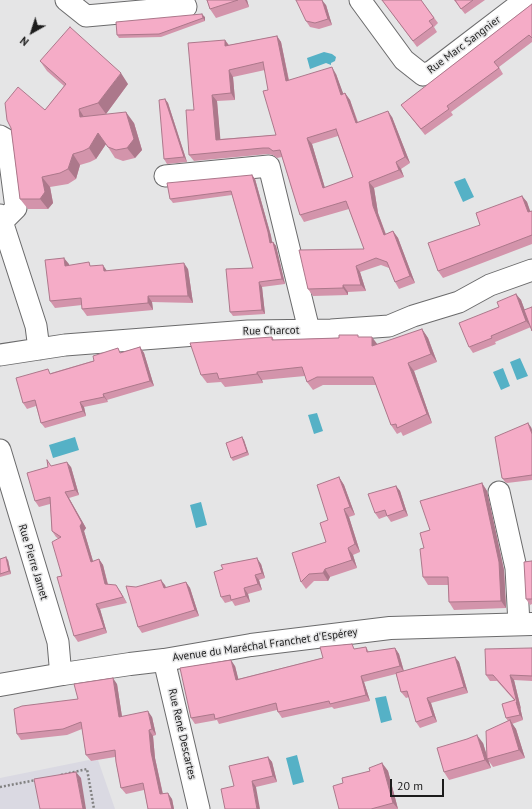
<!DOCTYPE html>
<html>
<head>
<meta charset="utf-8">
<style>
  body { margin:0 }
  #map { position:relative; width:532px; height:809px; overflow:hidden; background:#e5e5e6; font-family:"PT Sans",sans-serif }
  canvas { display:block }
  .north { position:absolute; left:12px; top:12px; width:40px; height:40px; -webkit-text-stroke:3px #e5e5e6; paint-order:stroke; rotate:219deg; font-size:11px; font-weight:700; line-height:16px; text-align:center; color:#1c1c1c }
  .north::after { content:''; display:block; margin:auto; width:14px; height:18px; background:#1c1c1c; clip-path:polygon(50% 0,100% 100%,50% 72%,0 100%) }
  .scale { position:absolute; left:390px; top:779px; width:54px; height:18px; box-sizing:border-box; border:2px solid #1c1c1c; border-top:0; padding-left:5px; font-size:12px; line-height:14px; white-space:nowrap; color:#1c1c1c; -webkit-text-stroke:3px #e5e5e6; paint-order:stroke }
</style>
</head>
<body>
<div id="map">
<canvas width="532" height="809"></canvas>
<div class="north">N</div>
<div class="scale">20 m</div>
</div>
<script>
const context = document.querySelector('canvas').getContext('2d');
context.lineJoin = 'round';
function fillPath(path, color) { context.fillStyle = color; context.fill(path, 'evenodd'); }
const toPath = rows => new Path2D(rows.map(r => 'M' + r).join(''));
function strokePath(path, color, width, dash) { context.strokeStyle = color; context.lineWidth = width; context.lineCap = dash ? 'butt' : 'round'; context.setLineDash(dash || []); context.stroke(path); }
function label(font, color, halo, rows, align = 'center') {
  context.font = font + ' "PT Sans",sans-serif'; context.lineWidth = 3; context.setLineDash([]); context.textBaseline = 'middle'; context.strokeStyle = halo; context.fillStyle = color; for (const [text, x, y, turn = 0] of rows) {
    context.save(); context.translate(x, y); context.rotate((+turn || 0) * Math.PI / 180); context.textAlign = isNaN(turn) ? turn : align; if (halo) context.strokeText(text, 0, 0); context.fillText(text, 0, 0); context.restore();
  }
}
const built = toPath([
  [89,760,90,761,98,760,115,809,0,809,0,778]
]);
const water = toPath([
  [324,52,332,54,336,57,335,61,331,63,331,65,326,63,310,69,307,58],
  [465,178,474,197,463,202,454,182],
  [520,358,528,376,517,380,510,362],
  [503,368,510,386,501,390,493,372],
  [317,413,323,431,314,434,308,415],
  [75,437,79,450,53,458,49,445],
  [201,502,207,525,196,528,190,505],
  [386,696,392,720,381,723,375,698],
  [297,755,304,782,293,785,286,758]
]);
const path = toPath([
  [61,775,87,769,94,809],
  [0,787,36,780]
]);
const minor = toPath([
  [66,0,86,16,186,7,183,0],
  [360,0,404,60,423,75,432,71,525,0],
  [0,136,7,140,16,208,2,222],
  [165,176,269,166,309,330],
  [0,215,36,326,39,349],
  [0,355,65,345,248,331,331,330,389,326,413,316,459,302,490,285,532,270],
  [0,450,58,642,60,665,63,674],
  [499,492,516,568,519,624],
  [164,660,199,809]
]);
const major = toPath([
  [0,685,63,674,130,664,164,660,251,645,390,628,532,624]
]);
const wall = toPath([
  [207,0,247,0,249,7,216,18,210,9],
  [382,0,421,0,438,23,434,27,437,32,417,47],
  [454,0,485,0,465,14],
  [532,4,532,42,499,67,503,74,451,112,453,115,425,135,401,105],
  [326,5,332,25,319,29,310,27,306,21],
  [205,17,205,21,161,37,119,38,117,35],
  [277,36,281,42,289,80,336,74,343,94,345,93,350,100,358,122,392,117,410,163,401,169,404,177,374,188,378,213,386,234,393,231,398,238,415,283,399,289,395,282,389,268,381,265,360,272,366,291,348,292,348,295,313,296,308,289,364,249,349,209,304,222,300,215,282,157,277,158,273,155,268,154,194,161,189,155,225,40,229,45],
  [265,70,276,135,220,139,217,101,235,100,233,77],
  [338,136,353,177,325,188,312,144],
  [40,61,128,84,106,114,102,115,134,123,142,150,135,158,123,161,115,158,106,144,96,159,90,162,80,165,76,179,68,184,50,187,53,203,48,209,28,209,20,199,11,128,45,110,64,86,47,71],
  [165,99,168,103,187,162,167,164,164,159],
  [252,175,255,179,271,236,272,242,273,242,276,246,285,284,262,287,265,314,233,316,230,312,253,268,232,195,173,203,170,199],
  [522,196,527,202,530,212,532,211,532,244,443,278,438,271,480,225],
  [69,264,69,265,91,266,107,271,188,269,193,303,152,302,153,310,87,316,82,309,82,305,55,308,50,301],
  [516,294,521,300,531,327,495,342,496,344,473,353,469,347,499,307],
  [422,329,428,338,437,362,414,371,432,423,403,436,401,432,397,434,391,425,376,385,323,385,313,390,307,382,305,376,262,380,263,383,225,387,221,382,207,383,201,375,272,337,274,340,360,337,377,345],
  [140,347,144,353,154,386,107,400,108,402,84,407,86,416,45,428,41,423,36,406,27,409,23,403,51,373],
  [531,427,532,430,532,480,507,483,505,482,502,478],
  [242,437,244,440,249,455,233,461,231,458],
  [52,466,71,467,79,495,69,498,86,528,84,531,93,561,99,559,103,565,108,584,120,591,127,603,100,609,107,633,78,642,74,636,62,576,59,539,56,537,52,531,50,504,39,507,35,501],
  [339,477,344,485,355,515,349,517,360,552,353,555,357,568,330,577,328,581,314,581,306,589,301,582,326,542,328,520],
  [482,483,487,491,504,570,506,608,454,610,449,602,448,585,428,585,423,577,424,548,430,530],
  [396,486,400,491,408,516,391,522,387,516,379,519,375,513],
  [0,559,8,560,11,574,0,577],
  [532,561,532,604,530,605,526,599],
  [261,564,265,578,259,580,262,590,248,594,250,602,235,606,232,601,225,603,221,597],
  [186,582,190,588,199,616,142,633,138,627,136,587,165,585,166,588],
  [366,647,369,652,395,648,399,654,404,671,455,657,459,662,468,693,431,703,437,722,420,728,416,722,409,697,406,698,401,692,396,674,364,682,370,701,334,709,332,707,282,718,278,712,277,710,219,724,217,720,195,724,191,718,235,666,238,679],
  [532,648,532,681,514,680,521,709,520,707,523,720,512,724,516,729,525,758,493,767,488,760,491,768,449,780,444,772,483,743,487,758,508,721,506,718,514,700,497,681,490,681,486,675],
  [117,684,122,717,152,717,156,735,153,736,155,758,163,794,172,799,174,809,148,809,144,790,126,794,121,788,115,757,91,761,86,755,82,729,67,735,21,740,17,734,78,699],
  [268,757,272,762,277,782,256,787,234,786],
  [382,763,388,771,398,809,339,809,343,783,370,771]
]);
const shadedWall = toPath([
  [245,0,247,0,249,7],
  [322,0,326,5,332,25,328,19],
  [202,14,205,17,205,21,203,18],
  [277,36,281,42,290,87,286,81],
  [225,40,229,46,225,46],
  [332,67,336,74,346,101,341,95],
  [229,70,233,77,235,100,231,93],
  [121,73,128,84,106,114,98,103],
  [345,93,350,100,360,130,356,123],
  [212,95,217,101,221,146,216,140],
  [165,99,168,103,187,162,184,157],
  [79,109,86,120,80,117],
  [388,111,392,117,410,163,405,157],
  [126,112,134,123,142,150,135,158,127,148],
  [98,133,106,144,96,159,89,148],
  [307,138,312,144,327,195,323,188],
  [73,154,80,165,76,179,68,169],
  [396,162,401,169,404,177,399,170],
  [252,175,255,179,271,236,273,247,270,243],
  [42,177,50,187,53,203,48,209,40,199],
  [369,182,374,188,378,213,388,241,384,235,373,206],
  [522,196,527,202,532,216,528,212],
  [393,231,398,238,415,283,410,276],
  [273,242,276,246,285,284,282,279],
  [64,258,69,264,70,273,65,266],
  [184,263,188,269,193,303,188,296],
  [103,265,107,271,104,271],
  [356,266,360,272,366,291,361,285],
  [259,282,262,287,265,314,262,310],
  [343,285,348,292,348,295,343,288],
  [516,294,521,300,531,327,526,321],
  [148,296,152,302,153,310,148,303],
  [422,329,428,338,437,362,431,354],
  [372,337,378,345,372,346],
  [140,347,144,353,154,386,150,381],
  [408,363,414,371,432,423,427,414],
  [257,372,262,380,263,383,257,374],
  [103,394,107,400,108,402,104,397],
  [80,402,84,407,86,416,83,411],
  [528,423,531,427,532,430,532,434],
  [242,437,244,440,249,455,247,452],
  [67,462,71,467,79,495,75,490],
  [339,477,344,485,355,515,350,507],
  [482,483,487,491,504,570,506,608,501,601],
  [396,486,400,491,408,516,404,510],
  [65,492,69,498,86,528,84,531,95,568,91,562,80,526],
  [344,509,349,517,360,552,355,544],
  [348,548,353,555,357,568,352,560],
  [6,557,8,560,11,574,9,571],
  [257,558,261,564,265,578,262,573],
  [99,559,103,565,109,590,105,584],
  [325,569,330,577,328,581,323,573],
  [255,575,259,580,262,590,258,584],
  [161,580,165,585,168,594,164,588],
  [186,582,190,588,199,616,195,610],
  [116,585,120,591,127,603,123,597],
  [244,588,248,594,250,602,246,596],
  [96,604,100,609,107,633,104,628],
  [395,648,399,654,404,672,400,666],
  [455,657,459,662,468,693,464,687],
  [231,660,235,666,240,685,236,680],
  [510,675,514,680,521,709,517,703],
  [361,676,364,682,370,701,366,695],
  [113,678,117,684,123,723,119,717],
  [427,698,431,703,437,722,433,716],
  [516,702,520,707,523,720,520,715],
  [148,711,152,717,156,735,152,729],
  [510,720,516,729,525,758,519,750],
  [149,730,153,736,155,758,164,800,160,794,151,752],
  [477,735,483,743,491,768,485,760],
  [268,757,272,762,277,782,273,776],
  [382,763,388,771,398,809,393,803],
  [76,772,81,778,86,809,83,809],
  [252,781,256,787,260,809,257,809],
  [168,793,172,799,174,809,172,809]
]);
const building = toPath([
  [207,0,238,0,210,9,207,0],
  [296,0,322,0,328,19,315,23,306,21,296,0],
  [382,0,421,0,434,18,429,21,433,26,413,41,382,0],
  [455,0,473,0,461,9,455,0],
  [532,4,532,38,529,35,494,62,499,68,447,106,449,109,421,129,401,105,532,4],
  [202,14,203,18,159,34,117,35,116,22,202,14],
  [70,27,121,73,98,103,79,109,80,117,126,112,134,139,127,148,116,150,108,147,98,133,89,148,83,151,73,154,68,169,60,173,42,177,45,192,40,199,20,199,11,128,7,120,5,103,18,87,45,110,66,84,40,61,70,27],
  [277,36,286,81,332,67,341,95,345,93,356,123,388,111,405,157,396,162,399,170,369,182,373,206,384,235,393,231,410,276,395,282,387,262,376,258,356,266,361,285,343,285,343,288,308,289,299,250,364,249,346,201,300,215,280,150,273,151,269,148,263,148,189,155,186,110,194,110,188,43,225,40,225,46,277,36],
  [263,62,268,90,263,91,276,135,216,140,212,95,231,93,229,70,263,62],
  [336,129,353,177,323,188,307,138,336,129],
  [165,99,184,157,164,159,159,100,165,99],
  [252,175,268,232,270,243,273,242,282,279,259,282,262,310,230,312,226,269,253,268,231,191,170,199,167,183,252,175],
  [522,196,528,212,532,211,532,235,438,271,428,243,480,225,476,213,522,196],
  [64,258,65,266,89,262,90,266,103,265,104,271,184,263,188,296,148,296,148,303,82,309,81,298,50,301,45,260,64,258],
  [516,294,526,321,491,336,492,338,469,347,459,323,499,307,497,302,516,294],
  [532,307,532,331,524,310,532,307],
  [422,329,431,354,408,363,427,414,397,428,396,424,391,425,373,377,317,377,307,382,302,367,257,372,257,374,219,379,217,373,201,375,190,343,272,337,272,340,339,338,339,335,358,335,358,337,372,337,372,346,422,329],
  [140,347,150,381,103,394,104,397,80,402,83,411,41,423,35,400,23,403,16,378,48,369,50,374,94,361,93,356,118,348,120,353,140,347],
  [528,423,532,434,532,475,504,479,502,478,495,437,528,423],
  [242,437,247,452,231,458,226,443,242,437],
  [47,460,51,466,67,462,75,490,65,492,82,523,80,526,91,562,99,559,105,584,116,585,123,597,96,604,104,628,74,636,57,577,62,576,52,542,61,537,52,531,50,497,35,501,27,473,48,467,47,460],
  [339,477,350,507,344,509,355,544,348,548,352,560,325,569,323,573,309,574,301,582,292,553,326,542,320,523,328,520,317,485,339,477],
  [482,483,499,562,501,601,449,602,448,577,423,577,420,549,424,548,420,533,430,530,420,501,482,483],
  [396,486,404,510,387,516,385,510,375,513,368,494,396,486],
  [6,557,9,571,0,574,0,559,6,557],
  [257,558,262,573,255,575,258,584,244,588,246,596,231,600,230,595,221,597,214,572,223,569,221,565,257,558],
  [532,561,532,599,526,599,524,562,532,561],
  [161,580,164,588,186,582,195,610,138,627,126,586,136,587,161,580],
  [352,644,354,649,366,647,367,652,395,648,400,666,361,676,366,695,330,704,329,701,278,712,276,703,215,719,214,714,191,718,180,668,231,660,236,680,323,658,320,647,352,644],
  [532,648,532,676,510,675,517,703,516,702,520,715,506,718,502,704,515,700,493,675,486,675,485,649,532,648],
  [455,657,464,687,427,698,433,716,416,722,407,691,401,692,396,673,455,657],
  [113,678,119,717,148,711,152,729,149,730,151,752,160,794,168,793,172,809,148,809,143,783,121,788,116,762,115,750,86,755,81,722,63,729,17,734,14,709,22,706,78,699,74,684,113,678],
  [510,720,519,750,487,759,486,731,510,720],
  [477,735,485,760,444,772,437,748,467,739,477,735],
  [268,757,273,776,252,781,257,809,225,809,221,789,234,786,229,766,268,757],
  [382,763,393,803,371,809,339,809,333,786,343,783,342,778,370,771,369,768,382,763],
  [76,772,83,809,40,809,34,779,76,772]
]);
const streetNames = [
  ["Rue Marc Sangnier",464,45,-37],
  ["Rue Charcot",271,331,-1],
  ["Rue Pierre Jamet",33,562,73],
  ["Avenue du Maréchal Franchet d'Espérey",265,645,-8],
  ["Rue René Descartes",182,734,77]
];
fillPath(built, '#dad9e2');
fillPath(water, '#55b1c6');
strokePath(minor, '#6b6b6c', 23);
strokePath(major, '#6b6b6c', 24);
strokePath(path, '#828282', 2.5, [2, 2]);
strokePath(minor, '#fff', 21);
strokePath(major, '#fff', 22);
fillPath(wall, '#d394ab');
fillPath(shadedWall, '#ac788b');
fillPath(building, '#f5acc7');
strokePath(building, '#ac788b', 1);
label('11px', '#1c1c1c', '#e5e5e6', streetNames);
</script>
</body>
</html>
